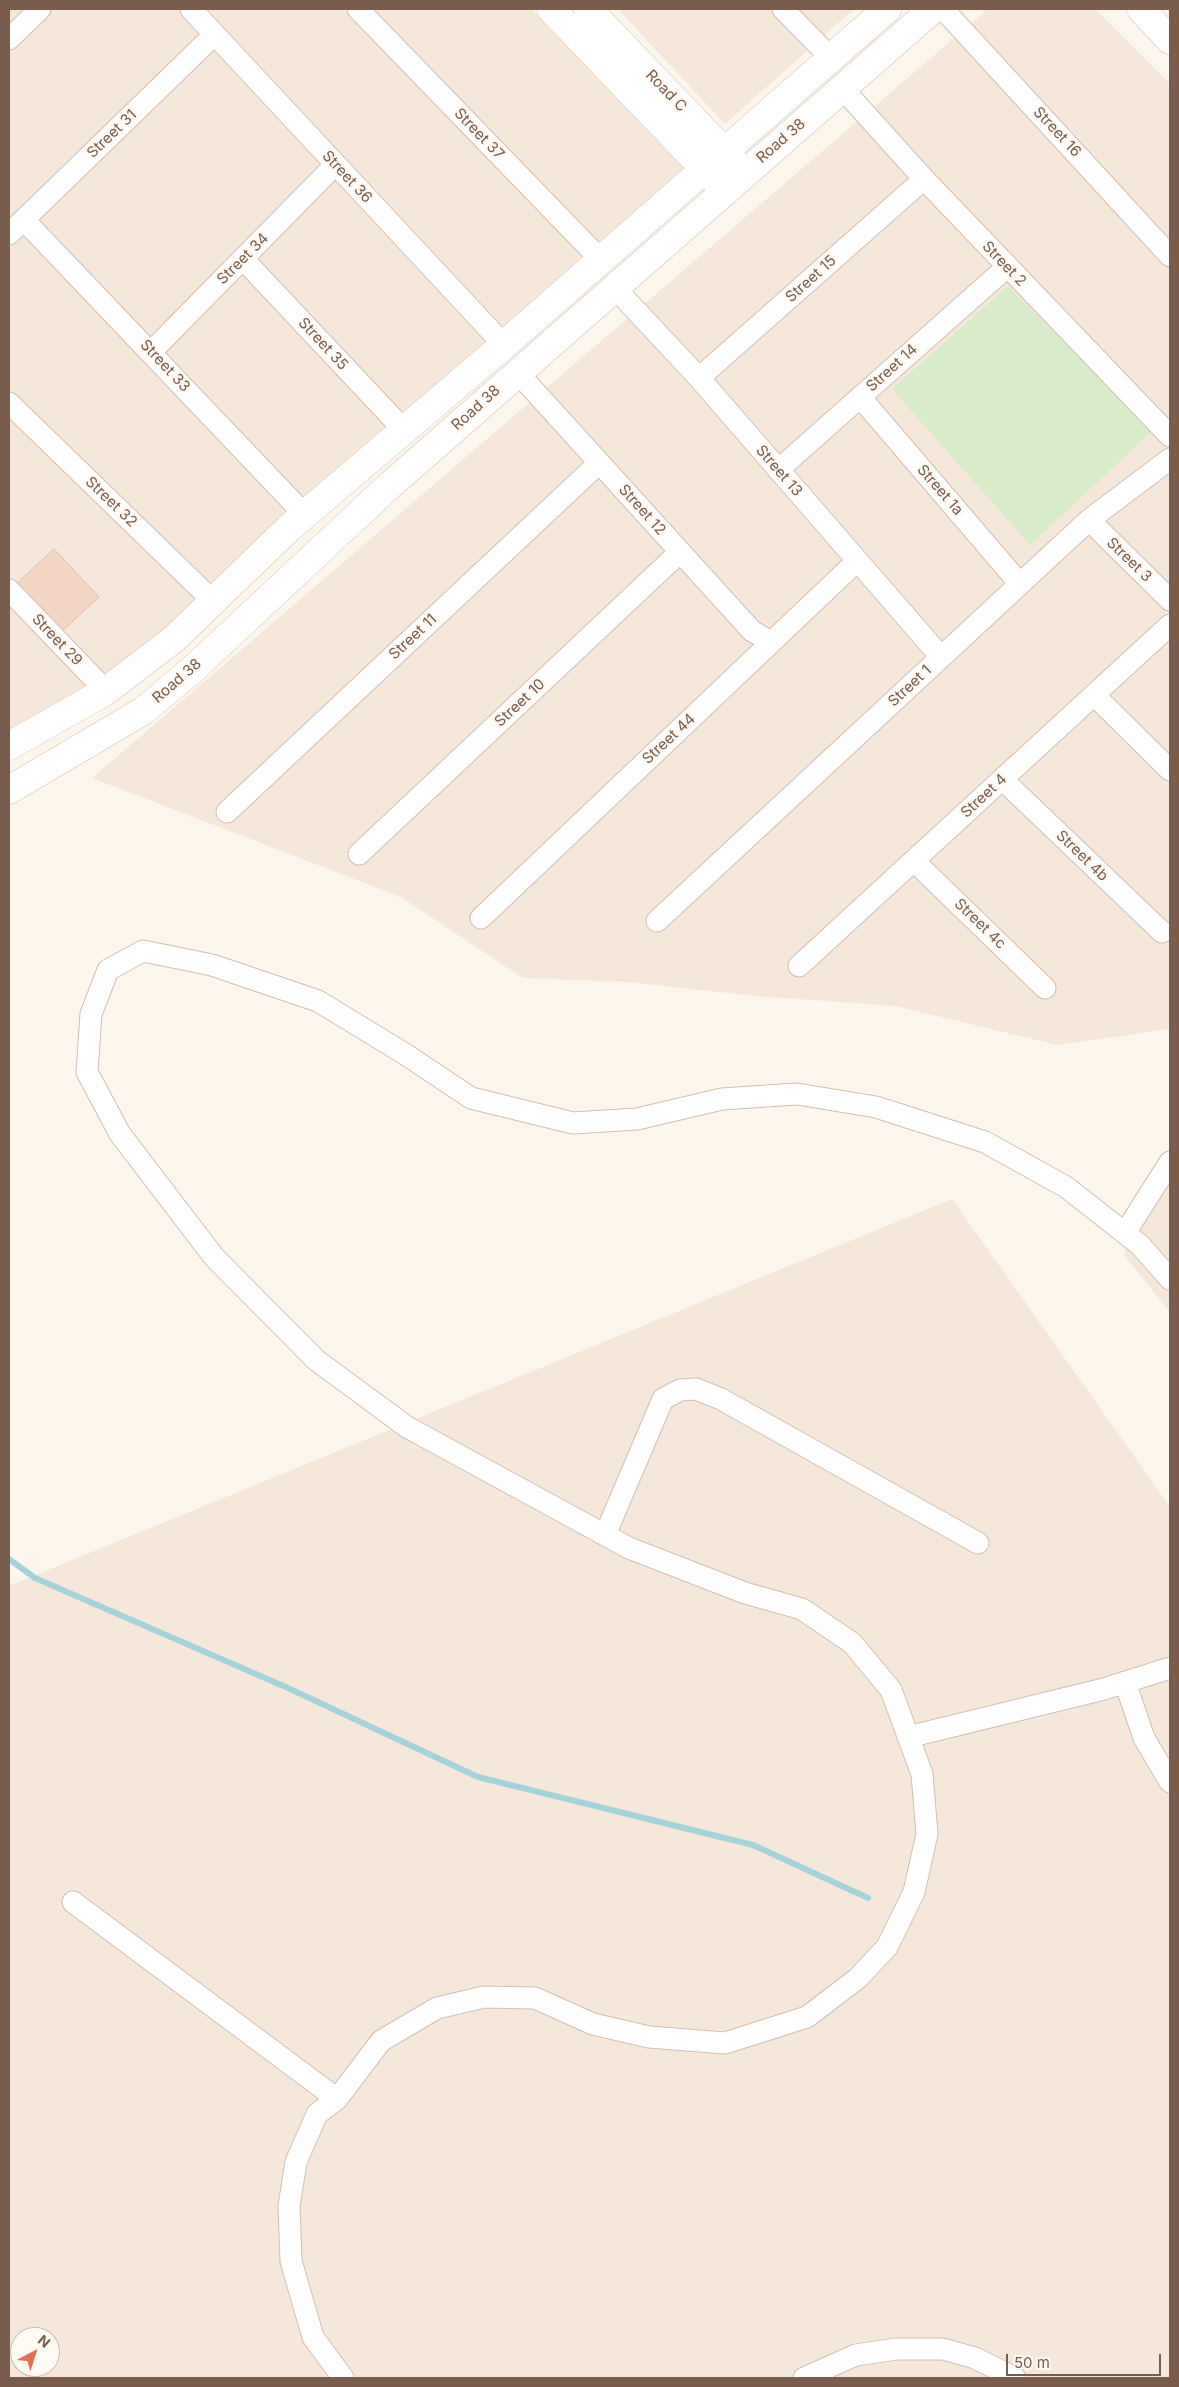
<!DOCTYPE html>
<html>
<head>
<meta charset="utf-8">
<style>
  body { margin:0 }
  #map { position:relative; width:1179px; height:2387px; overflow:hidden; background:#fdf6ec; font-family:Inter,sans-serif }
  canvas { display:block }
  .frame { position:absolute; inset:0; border:10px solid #7a5c4d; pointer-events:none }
  .north { position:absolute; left:10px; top:2327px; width:50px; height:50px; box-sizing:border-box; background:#fffaf3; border:1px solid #cabbb1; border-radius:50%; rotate:40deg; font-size:14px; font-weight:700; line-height:20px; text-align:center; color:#7a5c4d }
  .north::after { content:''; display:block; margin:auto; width:18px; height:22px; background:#e76f51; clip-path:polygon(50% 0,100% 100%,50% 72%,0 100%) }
  .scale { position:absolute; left:1006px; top:2354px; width:155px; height:22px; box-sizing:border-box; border:2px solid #7a5c4d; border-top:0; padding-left:6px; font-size:15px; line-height:18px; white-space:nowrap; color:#7a5c4d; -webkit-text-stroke:4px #fffaf3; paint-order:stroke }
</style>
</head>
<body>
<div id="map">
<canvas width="1179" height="2387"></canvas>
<div class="frame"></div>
<div class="north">N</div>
<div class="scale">50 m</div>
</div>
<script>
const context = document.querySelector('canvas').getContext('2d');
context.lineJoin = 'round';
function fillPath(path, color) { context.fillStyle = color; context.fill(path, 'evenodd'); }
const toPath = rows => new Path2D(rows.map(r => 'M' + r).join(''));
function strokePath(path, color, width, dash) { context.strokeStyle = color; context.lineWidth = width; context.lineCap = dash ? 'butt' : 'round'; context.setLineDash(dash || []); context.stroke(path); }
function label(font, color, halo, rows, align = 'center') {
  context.font = font + ' Inter,sans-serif'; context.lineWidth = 5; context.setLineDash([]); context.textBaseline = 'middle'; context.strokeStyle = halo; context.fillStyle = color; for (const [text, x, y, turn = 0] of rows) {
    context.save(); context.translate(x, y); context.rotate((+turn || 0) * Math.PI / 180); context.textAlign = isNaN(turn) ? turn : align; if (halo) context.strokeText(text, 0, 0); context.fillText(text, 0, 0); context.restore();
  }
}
const residential = toPath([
  [9,9,532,9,687,169,174,639,9,751],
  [618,9,854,9,725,124],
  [988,9,1095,9,1170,84,1170,1029,1057,1045,896,1006,755,996,628,982,523,978,401,897,92,778],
  [1170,1159,1170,1312,1124,1255,1132,1224],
  [952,1199,1170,1507,1170,2378,9,2378,9,1586],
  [20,2337,50,2337,50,2367,20,2367]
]);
const green = toPath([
  [1008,286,1152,431,1030,545,892,389]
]);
const stream = toPath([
  [9,1559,35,1578,288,1688,478,1777,753,1845,868,1898]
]);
const building = toPath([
  [54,549,99,597,60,633,15,585,54,549]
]);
const street = toPath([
  [191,9,504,345],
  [358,9,601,260],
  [783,9,831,58],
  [943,9,1170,256],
  [9,39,40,9],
  [842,88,924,179,1170,436],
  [24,220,305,515],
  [9,234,214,35],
  [243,259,403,429],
  [614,287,699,378,941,657],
  [151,352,335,165],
  [517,372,752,631,771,642],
  [699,378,924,179],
  [860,397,1020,584],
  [9,403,213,601],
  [778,470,1007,267],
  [1089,520,1170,600],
  [9,590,106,691],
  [1094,695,1170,770],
  [1002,779,1162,932],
  [227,812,599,463],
  [359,854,680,552],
  [914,861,1045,988],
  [481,918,857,561],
  [657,921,1089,520,1170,459],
  [799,966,1170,625],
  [1125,1233,1170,1162],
  [605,1535,663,1399,680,1390,696,1389,721,1399,978,1543],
  [1125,1682,1144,1738,1170,1782],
  [908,1737,1104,1689,1170,1668],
  [73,1902,337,2099],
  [343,2378,313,2337,291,2261,289,2206,296,2162,317,2114,337,2099,381,2041,437,2008,484,1997,535,1998,593,2024,649,2037,725,2043,807,2017,858,1978,887,1947,914,1892,927,1834,922,1774,891,1690,852,1643,802,1609,745,1593,629,1548,407,1427,316,1360,214,1257,120,1134,87,1072,91,1014,108,970,143,951,212,965,318,1001,405,1054,471,1098,573,1123,637,1119,722,1099,797,1094,876,1107,985,1142,1066,1187,1140,1245,1170,1279],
  [804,2378,856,2355,896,2349,943,2349,975,2358,1015,2378]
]);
const secondary = toPath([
  [551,9,717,182],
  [588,9,737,165],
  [1141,9,1170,40],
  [9,746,106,691,174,639,289,528,504,345,887,9],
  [9,790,143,711,192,670,388,487,933,9]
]);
const streetNames = [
  ["Road C",666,91,46],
  ["Street 16",1057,132,47],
  ["Street 31",112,134,-44],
  ["Street 37",479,134,46],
  ["Road 38",781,141,-41],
  ["Street 36",347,177,47],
  ["Street 34",243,259,-45],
  ["Street 2",1004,264,46],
  ["Street 15",811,279,-42],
  ["Street 35",323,344,47],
  ["Street 33",165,366,47],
  ["Street 14",892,368,-42],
  ["Road 38",476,408,-42],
  ["Street 13",779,471,49],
  ["Street 1a",940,490,49],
  ["Street 32",111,502,44],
  ["Street 12",642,510,48],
  ["Street 3",1129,560,44],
  ["Street 11",413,637,-43],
  ["Street 29",57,640,46],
  ["Road 38",177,681,-41],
  ["Street 1",910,686,-43],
  ["Street 10",520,703,-43],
  ["Street 44",669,739,-43],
  ["Street 4",984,796,-43],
  ["Street 4b",1082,856,44],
  ["Street 4c",980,924,44]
];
fillPath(residential, '#f5e8da');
fillPath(green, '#d8ecc9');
strokePath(stream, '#a5d3da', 6);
fillPath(building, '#f3d5c3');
strokePath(building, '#e6bba3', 1);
strokePath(street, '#d1beb0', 23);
strokePath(secondary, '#d6c0b0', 29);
strokePath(street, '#fff', 21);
strokePath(secondary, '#fff', 28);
label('15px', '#7a5c4d', '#fffaf3', streetNames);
</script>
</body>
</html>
